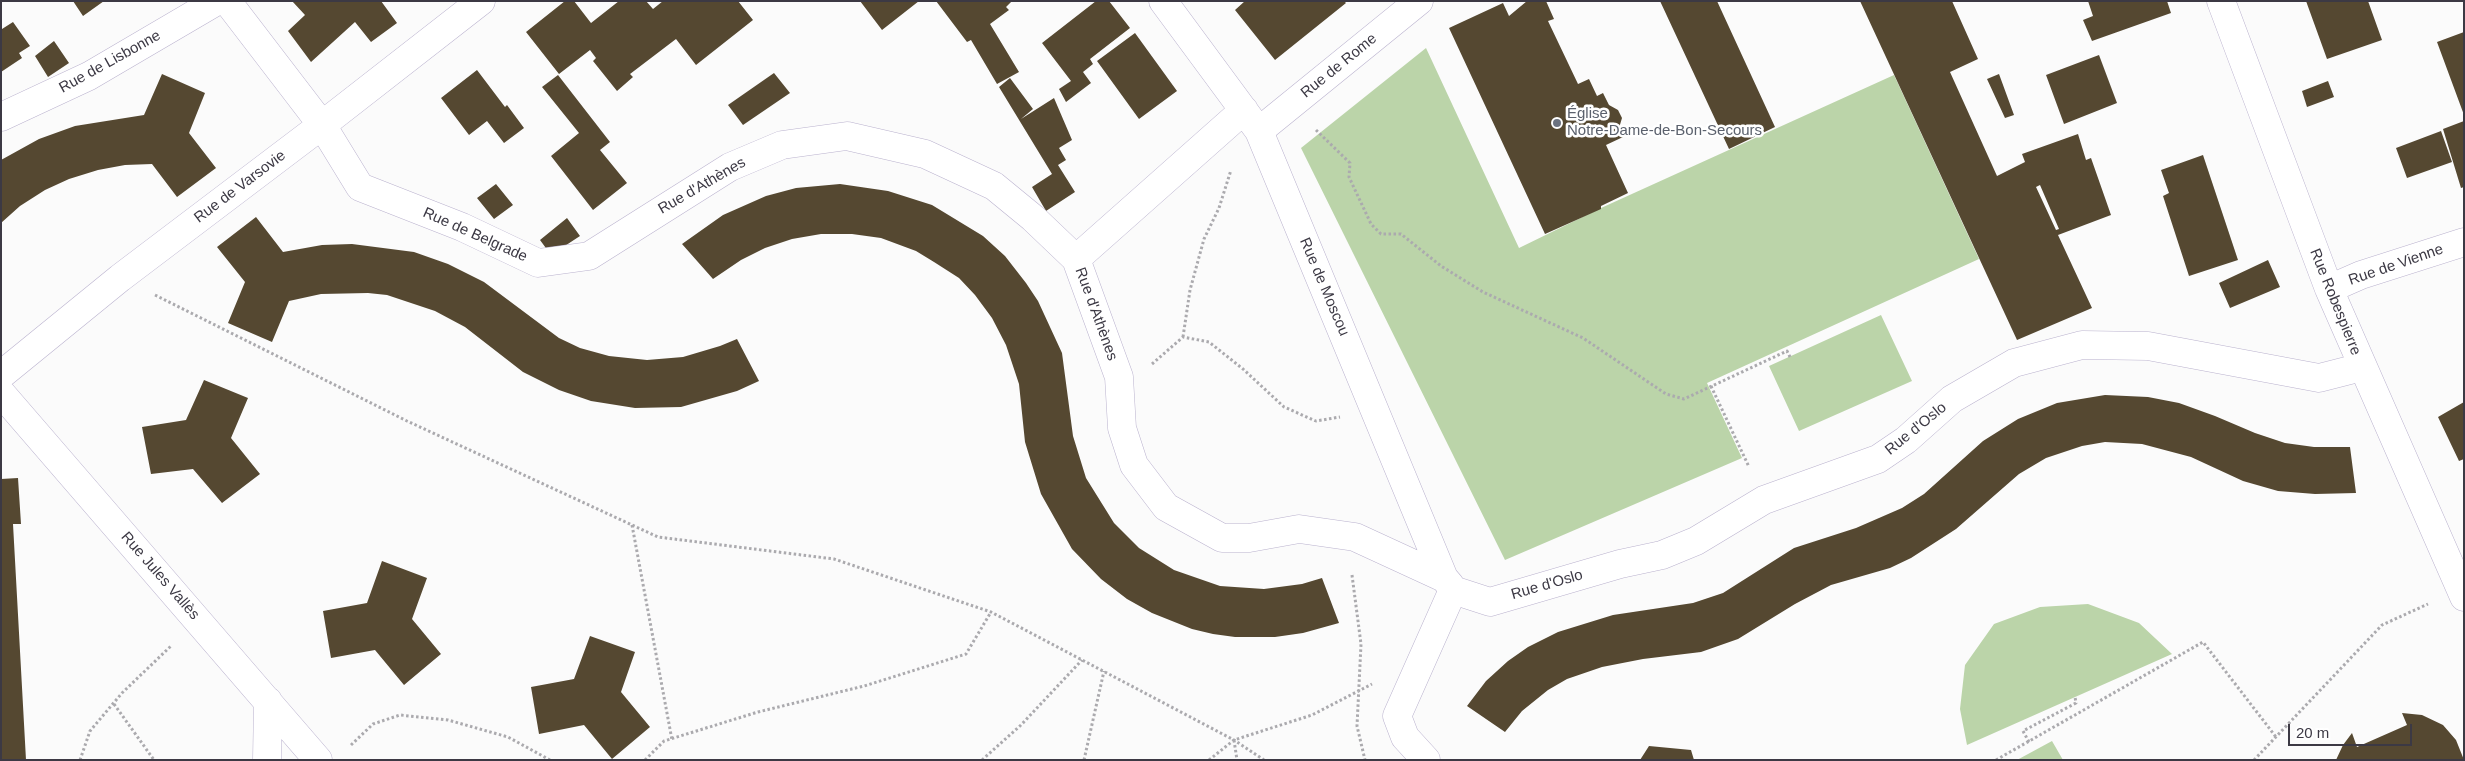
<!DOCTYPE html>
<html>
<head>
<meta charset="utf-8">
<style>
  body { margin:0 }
  #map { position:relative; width:2465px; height:761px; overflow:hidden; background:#fbfbfb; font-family:Helvetica,sans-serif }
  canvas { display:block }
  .frame { position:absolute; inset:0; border:2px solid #3c3944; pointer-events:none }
  .scale { position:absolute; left:2288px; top:724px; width:124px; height:22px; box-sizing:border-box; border:2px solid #3c3944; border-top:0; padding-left:6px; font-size:15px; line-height:18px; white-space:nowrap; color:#3c3944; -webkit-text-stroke:4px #fff; paint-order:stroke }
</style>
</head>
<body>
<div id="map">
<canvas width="2465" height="761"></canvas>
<div class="frame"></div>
<div class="scale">20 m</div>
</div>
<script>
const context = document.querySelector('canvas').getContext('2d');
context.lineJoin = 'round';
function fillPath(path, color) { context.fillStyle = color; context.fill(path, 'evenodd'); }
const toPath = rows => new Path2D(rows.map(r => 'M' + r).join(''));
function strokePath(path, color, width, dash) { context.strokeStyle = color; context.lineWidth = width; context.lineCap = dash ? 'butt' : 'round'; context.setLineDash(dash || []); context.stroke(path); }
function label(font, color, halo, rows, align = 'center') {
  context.font = font + ' Helvetica,sans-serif'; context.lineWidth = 5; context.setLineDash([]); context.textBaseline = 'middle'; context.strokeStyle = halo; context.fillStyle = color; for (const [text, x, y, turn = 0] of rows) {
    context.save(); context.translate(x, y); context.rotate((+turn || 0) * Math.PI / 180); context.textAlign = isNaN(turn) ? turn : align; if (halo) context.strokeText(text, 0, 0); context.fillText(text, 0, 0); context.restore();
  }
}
const green = toPath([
  [1426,48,1519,248,1601,208,1894,75,1979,259,1707,383,1742,458,1505,560,1301,148],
  [1881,315,1912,381,1799,431,1769,366],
  [2088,604,2139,623,2172,654,1967,745,1960,709,1965,665,1994,624,2040,607],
  [2052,741,2063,760,2017,760]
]);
const building = toPath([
  [73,1,104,1,83,16],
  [292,1,381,1,397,23,371,42,355,22,311,62,288,31,305,15],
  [565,1,574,1,591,23,619,1,646,1,653,9,663,1,738,1,753,20,696,65,676,39,630,74,633,77,617,91,593,61,596,58,590,50,559,74,526,32],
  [860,1,919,1,882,30],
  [936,1,1012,1,1006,7,1009,10,990,24,1019,72,997,84,971,40,967,42],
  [1096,1,1109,1,1130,28,1090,59,1093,64,1083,72,1091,83,1066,102,1059,89,1071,81,1042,43],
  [1245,1,1344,1,1346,3,1275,60,1235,10],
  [1527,1,1546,1,1554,19,1548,21,1578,84,1589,79,1597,96,1603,93,1609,105,1618,110,1622,118,1619,128,1623,137,1606,145,1628,193,1601,206,1601,209,1545,234,1449,28,1503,3,1509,16],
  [1660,1,1717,1,1775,127,1729,149],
  [1860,1,1952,1,1978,59,1950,72,1997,176,2025,162,2022,154,2078,134,2086,160,2091,158,2111,215,2058,235,2092,308,2017,340],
  [2040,185,2059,229,2056,230,2036,187],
  [2088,1,2167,1,2171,13,2092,41,2083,20,2093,16],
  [2306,1,2368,1,2382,40,2327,59],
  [13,22,30,46,19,53,22,58,1,72,1,28,2,29],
  [2464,32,2464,115,2437,42],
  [1135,33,1177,91,1139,119,1097,61],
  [54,41,69,63,48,77,35,56],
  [2099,55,2117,103,2064,124,2046,75],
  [477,70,505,107,507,105,524,128,504,143,487,121,469,135,441,98],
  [774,73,790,93,743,125,728,105],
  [162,74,205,93,189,133,216,168,177,197,152,164,125,165,98,170,69,179,45,190,20,206,1,223,1,160,39,139,75,126,144,115],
  [1999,74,2014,115,2005,118,1987,79],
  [558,75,610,142,600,150,627,183,593,210,551,156,579,133,542,87],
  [1010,78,1033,109,1021,119,1054,98,1072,140,1059,148,1066,160,1058,165,1075,192,1046,211,1032,187,1052,174,999,87],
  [2328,81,2334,97,2307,107,2302,91],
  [2464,121,2464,187,2461,188,2443,129],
  [2441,131,2452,162,2407,178,2396,148],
  [2203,155,2238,260,2189,276,2163,196,2169,193,2161,170],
  [496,184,513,205,494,219,477,198],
  [840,184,888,191,932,205,983,236,1005,256,1026,283,1038,301,1062,353,1073,436,1086,478,1114,523,1139,548,1174,570,1220,586,1264,589,1302,584,1322,578,1339,623,1303,633,1275,637,1235,637,1213,634,1192,629,1152,613,1127,599,1101,579,1072,549,1041,494,1025,442,1019,384,1006,345,992,318,975,295,959,278,934,262,916,251,881,238,852,234,821,234,792,239,765,248,741,260,713,279,682,244,723,215,766,196,796,188],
  [256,217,283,252,322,245,352,244,414,252,448,264,484,282,559,338,580,348,609,356,647,360,683,357,720,346,737,339,759,381,737,391,681,407,635,408,591,401,559,390,523,372,465,327,435,311,387,295,368,293,321,294,289,301,272,342,228,323,245,282,217,247],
  [567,218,580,236,551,255,540,240],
  [2268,260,2280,287,2230,308,2219,283],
  [204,380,248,398,231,438,260,474,222,503,193,469,151,474,142,427,186,420],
  [2105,395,2148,397,2179,403,2215,416,2255,433,2285,443,2314,447,2350,447,2356,493,2315,494,2278,491,2243,481,2191,457,2142,444,2105,442,2082,446,2046,458,2019,474,1956,529,1911,558,1890,568,1831,585,1795,604,1738,639,1701,652,1643,659,1602,667,1567,679,1548,690,1522,711,1505,732,1467,706,1486,681,1508,661,1528,647,1558,632,1613,615,1693,603,1723,593,1794,548,1856,528,1902,508,1924,494,1983,441,2018,419,2057,403],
  [2464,402,2464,459,2459,461,2438,417],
  [18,478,21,524,13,524,26,760,1,760,1,479],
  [382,561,427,578,412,619,441,654,404,685,375,650,331,658,323,611,367,603],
  [590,636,635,652,621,692,650,727,612,759,584,725,539,734,531,687,574,679],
  [2402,713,2422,715,2443,725,2456,740,2464,760,2336,760,2343,745,2352,733,2357,747,2407,725],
  [1649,746,1691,750,1694,760,1640,760]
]);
const path = toPath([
  [1316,130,1350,163,1349,177,1371,224,1381,234,1401,234,1441,266,1483,292,1583,338,1666,394,1684,399,1787,351,1790,357],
  [155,295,407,421,658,537,834,559,991,612,1234,740,1264,760],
  [1183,337,1190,290,1204,239,1219,208,1231,170],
  [1152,364,1183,337,1209,342,1243,369,1284,407,1316,421,1340,417],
  [1711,386,1749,467],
  [632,525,672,740],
  [1352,575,1361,644,1357,726,1365,760],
  [114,704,154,760],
  [1234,740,1237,760],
  [2029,742,2023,731,2076,703,2075,697],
  [351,745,373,724,400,715,448,720,508,737,550,760],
  [80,760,90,731,122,693,172,645],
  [645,760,664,741,758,712,864,686,966,654,991,612],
  [982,760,1021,725,1082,660],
  [1084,760,1104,671],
  [1209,760,1234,740,1312,715,1372,684],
  [1996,760,2203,642,2276,737],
  [2254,760,2382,625,2428,604]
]);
const minor = toPath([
  [227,1,322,125,360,187,462,227,538,263,589,256,730,167,782,145,847,136,925,154,994,186,1033,218,1076,259,1119,377,1122,428,1134,465,1166,507,1222,538,1249,538,1299,529,1355,537,1444,578],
  [1163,1,1259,131,1444,578,1450,585],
  [2221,1,2329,289,2464,597],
  [1,117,89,76,217,1],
  [1259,131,1419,1],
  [1076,259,1244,110],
  [2329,289,2361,275,2464,242],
  [1,375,120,278,322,125,481,1],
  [1,393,318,760],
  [1453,590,1490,602,1620,564,1662,555,1696,541,1764,500,1878,459,1906,440,1952,399,2014,363,2082,345,2148,346,2319,378,2362,367],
  [267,760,268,701],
  [1426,760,1405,737,1397,716,1453,590]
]);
const markers = [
  [1557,123,5,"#6b7280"]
];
const streetNames = [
  ["Rue de Lisbonne",110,62,-29],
  ["Rue de Rome",1339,66,-39],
  ["Rue d'Athènes",702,186,-30],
  ["Rue de Varsovie",240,187,-37],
  ["Rue de Belgrade",475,235,24],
  ["Rue de Vienne",2396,265,-19],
  ["Rue de Moscou",1324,287,67],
  ["Rue Robespierre",2335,302,68],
  ["Rue d'Athènes",1096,314,70],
  ["Rue d'Oslo",1916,429,-39],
  ["Rue Jules Vallès",160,576,49],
  ["Rue d'Oslo",1547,585,-16]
];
const worshipNames = [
  ["Église",1567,114],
  ["Notre-Dame-de-Bon-Secours",1567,131]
];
fillPath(green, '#bbd4a9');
fillPath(building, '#554831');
strokePath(minor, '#bab2ce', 29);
strokePath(path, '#abaaae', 3, [2.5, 2.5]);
strokePath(minor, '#fff', 28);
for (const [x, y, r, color] of markers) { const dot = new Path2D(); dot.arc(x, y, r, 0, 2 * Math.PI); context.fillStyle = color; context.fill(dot); strokePath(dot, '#fff', 2); }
label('15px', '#3c3944', '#fff', streetNames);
label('15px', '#5b616d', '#fff', worshipNames, 'left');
</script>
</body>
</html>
